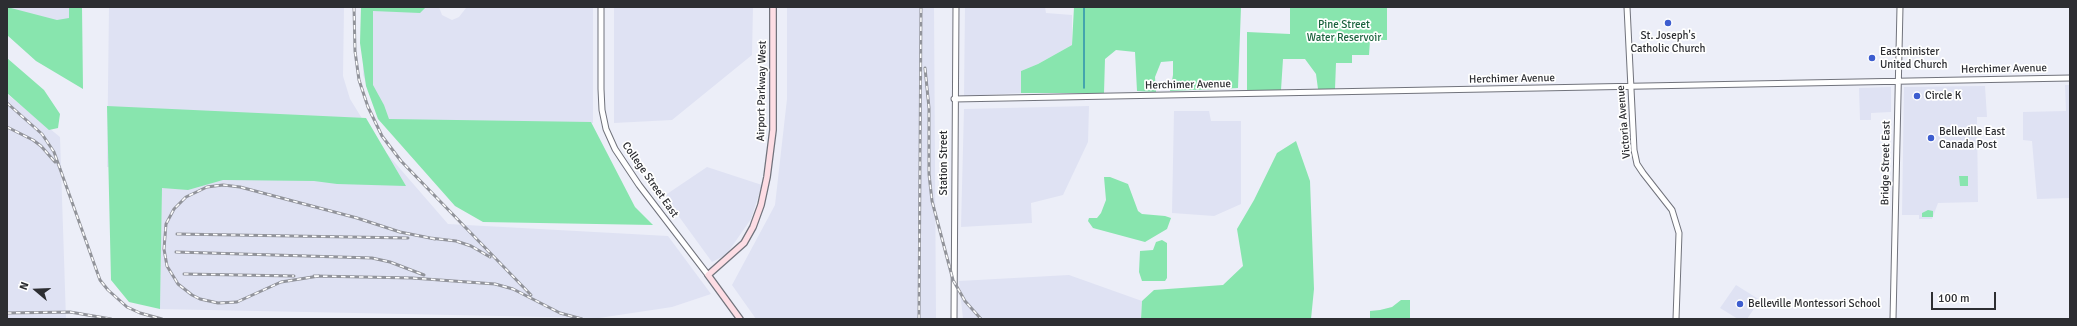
<!DOCTYPE html>
<html>
<head>
<meta charset="utf-8">
<style>
  body { margin:0 }
  #map { position:relative; width:2077px; height:326px; overflow:hidden; background:#eceef8; font-family:Signika,sans-serif }
  canvas { display:block }
  .frame { position:absolute; inset:0; border:8px solid #2d2e32; pointer-events:none }
  .north { position:absolute; left:16px; top:270px; width:40px; height:40px; -webkit-text-stroke:3px #fff; paint-order:stroke; rotate:289deg; font-size:11px; font-weight:700; line-height:16px; text-align:center; color:#2d2e32 }
  .north::after { content:''; display:block; margin:auto; width:14px; height:18px; background:#2d2e32; clip-path:polygon(50% 0,100% 100%,50% 72%,0 100%) }
  .scale { position:absolute; left:1931px; top:292px; width:65px; height:18px; box-sizing:border-box; border:2px solid #2d2e32; border-top:0; padding-left:5px; font-size:12px; line-height:14px; white-space:nowrap; color:#2d2e32; -webkit-text-stroke:3px #fff; paint-order:stroke }
</style>
</head>
<body>
<div id="map">
<canvas width="2077" height="326"></canvas>
<div class="frame"></div>
<div class="north">N</div>
<div class="scale">100 m</div>
</div>
<script>
const context = document.querySelector('canvas').getContext('2d');
context.lineJoin = 'round';
function fillPath(path, color) { context.fillStyle = color; context.fill(path, 'evenodd'); }
const toPath = rows => new Path2D(rows.map(r => 'M' + r).join(''));
function strokePath(path, color, width, dash) { context.strokeStyle = color; context.lineWidth = width; context.lineCap = dash ? 'butt' : 'round'; context.setLineDash(dash || []); context.stroke(path); }
function label(font, color, halo, rows, align = 'center') {
  context.font = font + ' Signika,sans-serif'; context.lineWidth = 3.5; context.setLineDash([]); context.textBaseline = 'middle'; context.strokeStyle = halo; context.fillStyle = color; for (const [text, x, y, turn = 0] of rows) {
    context.save(); context.translate(x, y); context.rotate((+turn || 0) * Math.PI / 180); context.textAlign = isNaN(turn) ? turn : align; if (halo) context.strokeText(text, 0, 0); context.fillText(text, 0, 0); context.restore();
  }
}
const built = toPath([
  [7,7,82,7,80,81],
  [109,7,344,7,343,76,350,99,376,141,448,224,668,236,711,294,672,307,599,318,160,309,162,169,107,167],
  [439,7,442,15,452,20,459,17,466,8,593,8,593,123,389,124,370,93,363,75,363,8],
  [614,7,753,7,752,55,672,120,614,123],
  [787,7,934,7,936,319,756,319,732,285,775,205,787,99],
  [965,7,1045,7,1046,13,1072,15,1072,45,1038,64,1021,71,1021,93,964,96],
  [2065,85,2070,85,2070,198,2037,199,2032,141,2023,140,2023,112,2066,111],
  [1985,86,1987,117,1977,117,1978,202,1938,203,1932,219,1919,219,1919,215,1902,215,1904,87],
  [1891,87,1891,112,1871,113,1871,120,1860,120,1859,88],
  [7,94,60,137,66,319,7,319],
  [1089,106,1088,142,1063,195,1031,203,1032,223,961,227,964,109],
  [1174,111,1209,111,1211,121,1241,121,1241,204,1214,216,1172,213],
  [707,167,762,185,751,219,726,255,712,262,664,196],
  [1069,275,1142,301,1141,319,963,319,959,281],
  [1736,285,1760,300,1747,319,1738,319,1720,308]
]);
const green = toPath([
  [7,7,57,20,69,18,69,7,82,7,83,89,36,61,7,35],
  [361,7,426,7,420,13,373,11,373,85,384,105,389,119,591,122,635,207,653,225,483,222,455,206,378,119,366,86,360,43],
  [1074,7,1241,7,1238,88,1170,91,1173,75,1173,61,1161,62,1155,77,1156,92,1137,91,1135,52,1116,50,1105,59,1104,93,1021,93,1021,71,1038,64,1072,45],
  [1290,7,1387,7,1387,40,1370,40,1369,55,1352,55,1352,63,1336,63,1335,89,1318,89,1316,74,1305,59,1283,59,1281,90,1247,90,1247,32,1290,34],
  [7,58,44,90,60,114,58,128,49,130,7,93],
  [107,106,366,118,406,186,337,184,314,181,223,180,188,190,162,188,160,309,129,302,111,280],
  [1296,141,1310,181,1314,289,1311,319,1141,319,1142,301,1154,290,1223,285,1243,266,1237,229,1254,200,1277,153],
  [1959,176,1968,176,1968,186,1960,186],
  [1104,177,1110,177,1128,184,1138,211,1142,214,1165,216,1171,218,1167,229,1145,242,1093,228,1088,221,1089,218,1097,218,1101,213,1106,200],
  [1928,210,1933,211,1933,217,1922,217,1922,213],
  [1162,240,1167,243,1167,278,1165,281,1142,281,1139,272,1140,251,1153,250,1156,242],
  [1401,300,1410,300,1410,319,1370,319,1370,311,1380,310,1392,307]
]);
const stream = toPath([
  [1084,88,1084,7]
]);
const tertiary = toPath([
  [601,7,601,89,602,110,606,129,615,149,639,185,708,275],
  [1627,7,1634,150,1637,164,1643,173,1672,210,1679,233,1676,319],
  [954,99,2070,78],
  [954,319,956,7],
  [1893,319,1900,7]
]);
const secondary = toPath([
  [740,319,708,275,744,243,753,227,761,205,767,177,773,130,773,7]
]);
const rail = toPath([
  [354,7,355,51,359,80,368,107,382,136,401,161,531,295],
  [925,68,929,108,929,174,932,201,953,280,965,301,981,319],
  [7,103,42,134,54,152,100,280,108,290,127,307,140,313,162,319],
  [7,127,33,140,41,146,55,162],
  [177,234,408,238],
  [430,238,456,241,471,246,490,257],
  [176,252,372,258,390,262,424,275],
  [184,274,294,276],
  [314,276,412,278,495,284,513,289,560,313,582,319],
  [319,276,281,282,237,302,218,303,200,299,192,295,178,284,167,266,164,249,166,224,174,209,186,197,207,187,223,185,240,187,357,218,400,232,435,239],
  [7,313,70,312,111,319],
  [919,319,921,7]
]);
const markers = [
  [1668,23,4,"#3d5dcf"],
  [1872,58,4,"#3d5dcf"],
  [1917,96,4,"#3d5dcf"],
  [1931,138,4,"#3d5dcf"],
  [1740,304,4,"#3d5dcf"]
];
const parkNames = [
  ["Pine Street",1344,25],
  ["Water Reservoir",1344,38]
];
const poiNames = [
  ["St. Joseph's",1668,36,"center"],
  ["Catholic Church",1668,49,"center"],
  ["Eastminister",1880,52],
  ["United Church",1880,65],
  ["Circle K",1925,96],
  ["Belleville East",1939,132],
  ["Canada Post",1939,145],
  ["Belleville Montessori School",1748,304]
];
const streetNames = [
  ["Herchimer Avenue",2004,69,-1],
  ["Herchimer Avenue",1512,79,-1],
  ["Herchimer Avenue",1188,85,-1],
  ["Airport Parkway West",762,91,-89],
  ["Victoria Avenue",1624,122,-95],
  ["Station Street",944,163,-90],
  ["Bridge Street East",1886,163,-89],
  ["College Street East",650,180,55]
];
fillPath(built, '#dfe2f3');
fillPath(green, '#88e5ae');
strokePath(stream, '#2e8fac', 1.5);
strokePath(tertiary, '#71737c', 7);
strokePath(secondary, '#71737c', 8);
strokePath(tertiary, '#fff', 5);
strokePath(secondary, '#fddde4', 5.5);
strokePath(rail, '#91939a', 3);
strokePath(rail, '#fff', 1.5, [4.5]);
for (const [x, y, r, color] of markers) { const dot = new Path2D(); dot.arc(x, y, r, 0, 2 * Math.PI); context.fillStyle = color; context.fill(dot); strokePath(dot, '#fff', 1.5); }
label('11px', '#1b633e', '#fff', parkNames);
label('11px', '#2d2e32', '#fff', poiNames, 'left');
label('11px', '#2d2e32', '#fff', streetNames);
</script>
</body>
</html>
